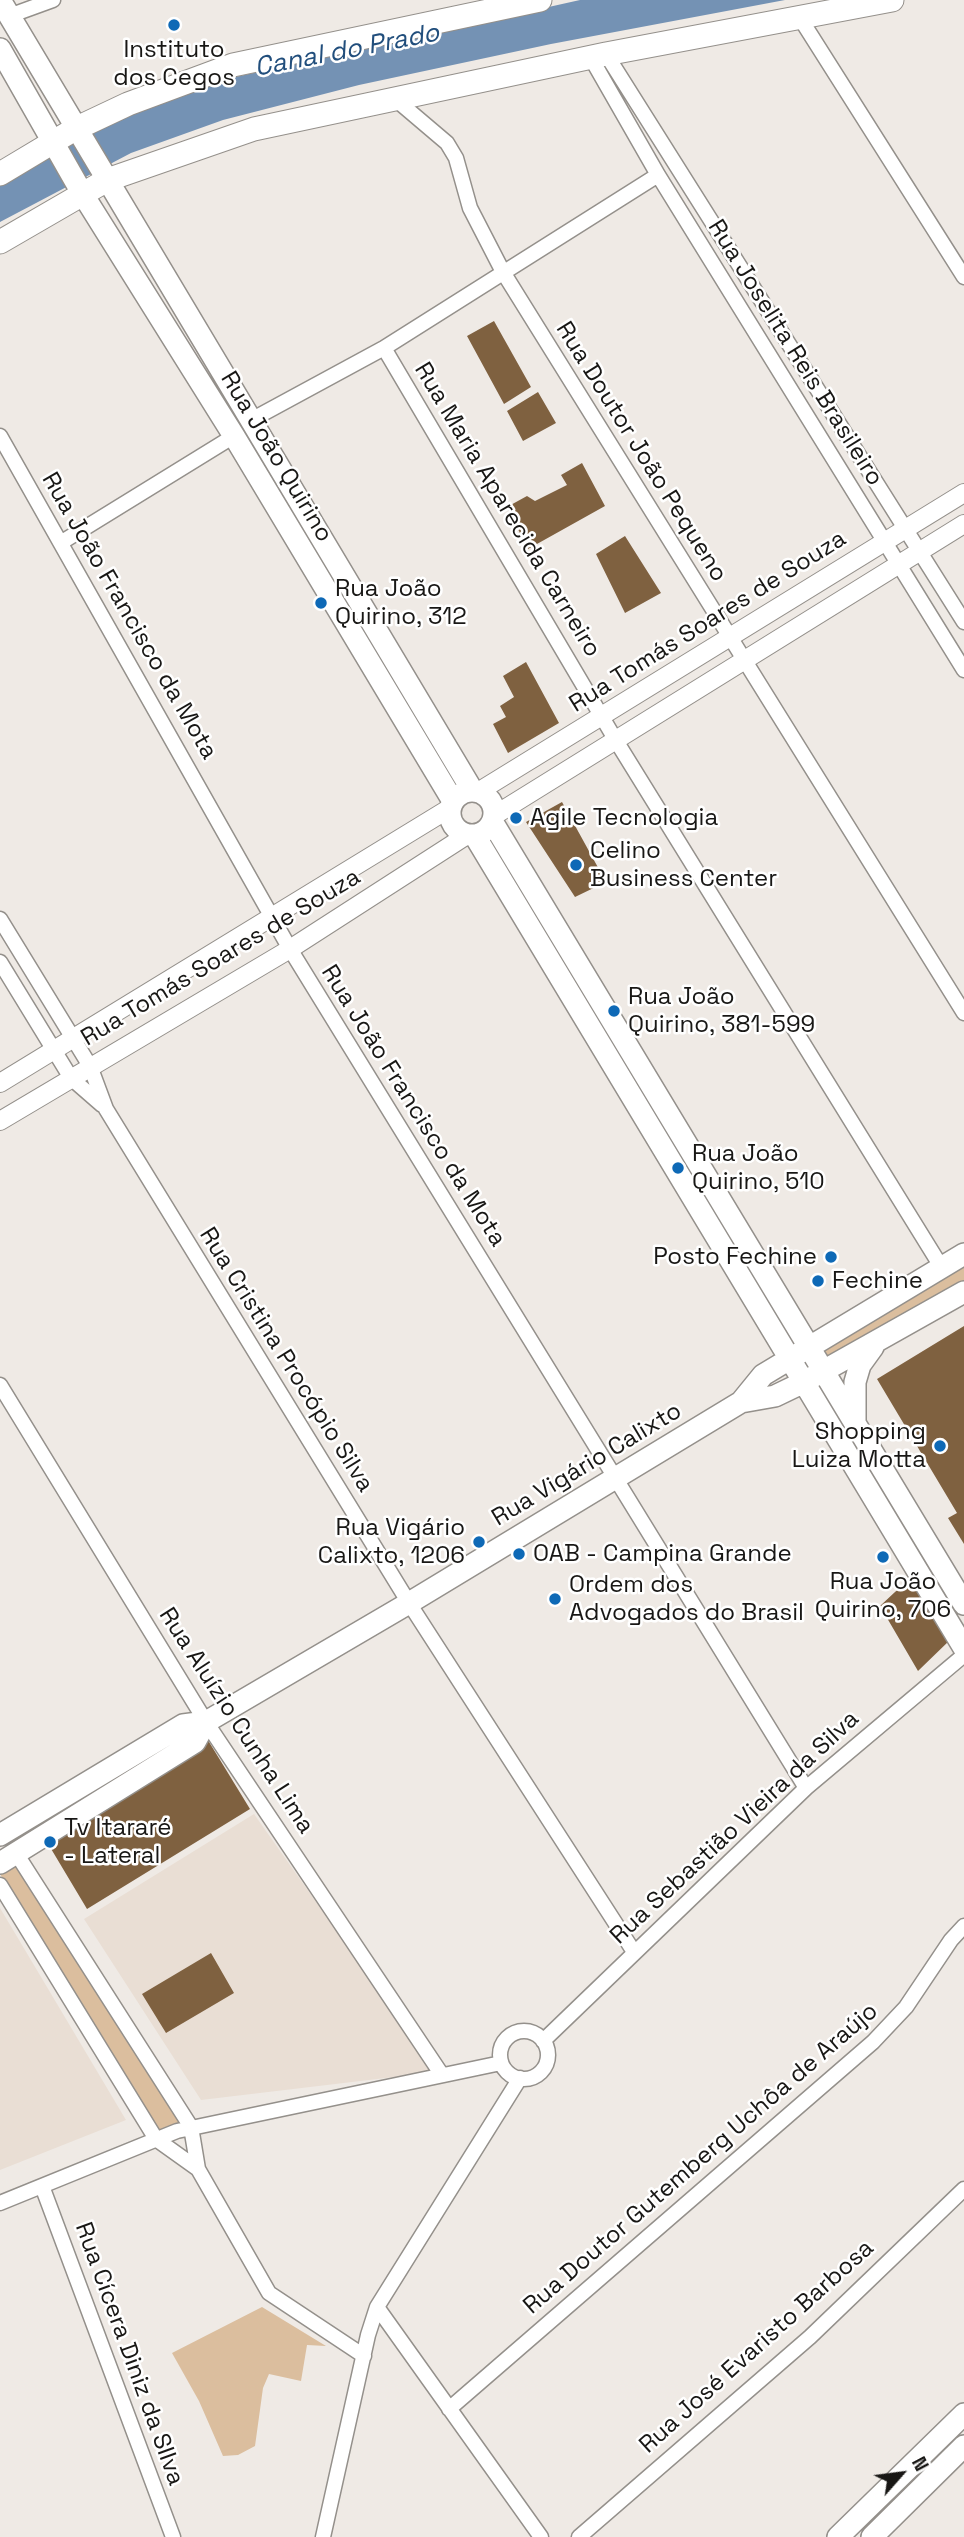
<!DOCTYPE html>
<html>
<head>
<meta charset="utf-8">
<style>
  body { margin:0 }
  #map { position:relative; width:964px; height:2537px; overflow:hidden; background:#efeae5; font-family:"Space Grotesk",sans-serif }
  canvas { display:block }
  .north { position:absolute; left:866px; top:2439px; width:70px; height:70px; -webkit-text-stroke:5px #fff; paint-order:stroke; rotate:62deg; font-size:19px; font-weight:700; line-height:28px; text-align:center; color:#181715 }
  .north::after { content:''; display:block; margin:auto; width:24px; height:32px; background:#181715; clip-path:polygon(50% 0,100% 100%,50% 72%,0 100%) }
</style>
</head>
<body>
<div id="map">
<canvas width="964" height="2537"></canvas>
<div class="north">N</div>
</div>
<script>
const context = document.querySelector('canvas').getContext('2d');
context.lineJoin = 'round';
function fillPath(path, color) { context.fillStyle = color; context.fill(path, 'evenodd'); }
const toPath = rows => new Path2D(rows.map(r => 'M' + r).join(''));
function strokePath(path, color, width, dash) { context.strokeStyle = color; context.lineWidth = width; context.lineCap = dash ? 'butt' : 'round'; context.setLineDash(dash || []); context.stroke(path); }
function label(font, color, halo, rows, align = 'center') {
  context.font = font + ' "Space Grotesk",sans-serif'; context.lineWidth = 5; context.setLineDash([]); context.textBaseline = 'middle'; context.strokeStyle = halo; context.fillStyle = color; for (const [text, x, y, turn = 0] of rows) {
    context.save(); context.translate(x, y); context.rotate((+turn || 0) * Math.PI / 180); context.textAlign = isNaN(turn) ? turn : align; if (halo) context.strokeText(text, 0, 0); context.fillText(text, 0, 0); context.restore();
  }
}
const built = toPath([
  [254,1814,436,2072,201,2100,84,1919],
  [0,1908,126,2120,0,2170]
]);
const green = toPath([
  [964,1258,964,1285,825,1368,814,1347],
  [15,1860,184,2124,157,2130,0,1874,0,1868],
  [262,2307,326,2346,307,2345,301,2381,269,2374,263,2388,255,2446,238,2455,223,2456,199,2401,172,2353]
]);
const water = toPath([
  [580,0,785,0,551,44,359,85,223,120,131,153,0,222,0,183,122,113,204,84]
]);
const building = toPath([
  [494,321,531,387,504,404,467,336],
  [538,392,556,423,523,441,507,411],
  [582,463,605,506,528,549,507,507,527,496,535,501,567,485,561,475],
  [625,536,661,593,625,613,596,554],
  [526,662,559,723,508,753,493,724,506,717,500,706,514,697,503,676],
  [562,802,606,882,575,897,526,822],
  [964,1326,964,1544,948,1518,957,1513,877,1379],
  [910,1578,951,1639,918,1671,880,1606],
  [206,1737,250,1809,87,1909,44,1837],
  [211,1953,234,1993,166,2033,142,1994]
]);
const minor = toPath([
  [9,16,53,0],
  [800,18,964,277],
  [606,54,964,622],
  [591,58,658,175,964,670],
  [394,98,447,143,456,158,470,208,503,272,964,1013],
  [384,348,615,739,942,1268],
  [253,419,384,348,658,175],
  [0,436,290,949,806,1788],
  [62,542,234,436],
  [0,919,90,1066,106,1109,409,1603,634,1952],
  [0,962,71,1078,102,1105],
  [0,1385,206,1722,442,2075],
  [16,1853,191,2127,198,2169,269,2293,364,2356],
  [0,1885,156,2139,198,2169],
  '500 2055a24 24 0 1 1 48 0a24 24 0 1 1-48 0Z',
  [543,2041,806,1788,964,1655],
  [42,2186,173,2537],
  [0,2203,177,2131,501,2063],
  [377,2307,541,2537],
  [449,2409,873,2042,906,2007,951,1940,964,1926],
  [323,2537,368,2335,377,2307,520,2078],
  [579,2537,810,2337,964,2189]
]);
const tertiary = toPath([
  [478,792,964,493],
  [495,815,964,524],
  [0,1083,450,808],
  [0,1121,290,949,467,835]
]);
const secondary = toPath([
  [0,0,472,790],
  [0,49,82,193,234,436,453,801],
  '450 813a22 22 0 1 1 44 0a22 22 0 1 1-44 0Z',
  [493,823,964,1604],
  [475,836,964,1648],
  [741,1402,775,1396,802,1383,964,1292],
  [855,1421,855,1382,860,1365,873,1347],
  [0,1835,183,1725,206,1722,409,1603,741,1402,763,1375,964,1254],
  [0,1863,195,1742,206,1722],
  [838,2537,964,2414],
  [872,2537,964,2446]
]);
const primary = toPath([
  [0,174,75,129,128,104,233,65,540,0],
  [0,242,107,180,254,129,606,54,892,0]
]);
const markers = [
  [174,25,7,"#0e69b6"],
  [321,603,7,"#0e69b6"],
  [516,818,7,"#0e69b6"],
  [576,865,7,"#0e69b6"],
  [614,1011,7,"#0e69b6"],
  [678,1168,7,"#0e69b6"],
  [831,1257,7,"#0e69b6"],
  [818,1281,7,"#0e69b6"],
  [940,1446,7,"#0e69b6"],
  [479,1542,7,"#0e69b6"],
  [519,1554,7,"#0e69b6"],
  [883,1557,7,"#0e69b6"],
  [555,1599,7,"#0e69b6"],
  [50,1842,7,"#0e69b6"]
];
const poiNames = [
  ["Instituto",174,50,"center"],
  ["dos Cegos",174,78,"center"],
  ["Rua João",335,589],
  ["Quirino, 312",335,617],
  ["Agile Tecnologia",530,818],
  ["Celino",590,851],
  ["Business Center",590,879],
  ["Rua João",628,997],
  ["Quirino, 381-599",628,1025],
  ["Rua João",692,1154],
  ["Quirino, 510",692,1182],
  ["Posto Fechine",817,1257,"right"],
  ["Fechine",832,1281],
  ["Shopping",926,1432,"right"],
  ["Luiza Motta",926,1460,"right"],
  ["Rua Vigário",465,1528,"right"],
  ["Calixto, 1206",465,1556,"right"],
  ["OAB - Campina Grande",533,1554],
  ["Rua João",883,1582,"center"],
  ["Quirino, 706",883,1610,"center"],
  ["Ordem dos",569,1585],
  ["Advogados do Brasil",569,1613],
  ["Tv Itararé",64,1828],
  ["- Lateral",64,1856]
];
const streetNames = [
  ["Rua Joselita Reis Brasileiro",795,353,58],
  ["Rua Doutor João Pequeno",641,452,58],
  ["Rua João Quirino",276,457,59],
  ["Rua Maria Aparecida Carneiro",507,510,59],
  ["Rua João Francisco da Mota",129,616,60],
  ["Rua Tomás Soares de Souza",708,622,-32],
  ["Rua Tomás Soares de Souza",221,958,-31],
  ["Rua João Francisco da Mota",413,1106,58],
  ["Rua Cristina Procópio Silva",286,1360,58],
  ["Rua Vigário Calixto",587,1465,-31],
  ["Rua Aluízio Cunha Lima",236,1721,57],
  ["Rua Sebastião Vieira da Silva",735,1828,-43],
  ["Rua Doutor Gutemberg Uchôa de Araújo",701,2159,-41],
  ["Rua José Evaristo Barbosa",757,2347,-42],
  ["Rua Cícera Diniz da SIlva",129,2354,70]
];
const waterNames = [
  ["Canal do Prado",347,51,-11]
];
fillPath(built, '#e9ded4');
fillPath(green, '#dbbe9e');
fillPath(water, '#7492b4');
fillPath(building, '#7f6140');
strokePath(minor, '#94908b', 17);
strokePath(tertiary, '#94908b', 20);
strokePath(secondary, '#94908b', 24);
strokePath(primary, '#94908b', 25);
strokePath(minor, '#fff', 14);
strokePath(tertiary, '#fff', 18);
strokePath(secondary, '#fff', 21);
strokePath(primary, '#fff', 23);
for (const [x, y, r, color] of markers) { const dot = new Path2D(); dot.arc(x, y, r, 0, 2 * Math.PI); context.fillStyle = color; context.fill(dot); strokePath(dot, '#fff', 2.5); }
label('24px', '#181715', '#fff', poiNames, 'left');
label('24px', '#181715', '#fff', streetNames);
label('italic 26px', '#214e7c', '#fff', waterNames);
</script>
</body>
</html>
